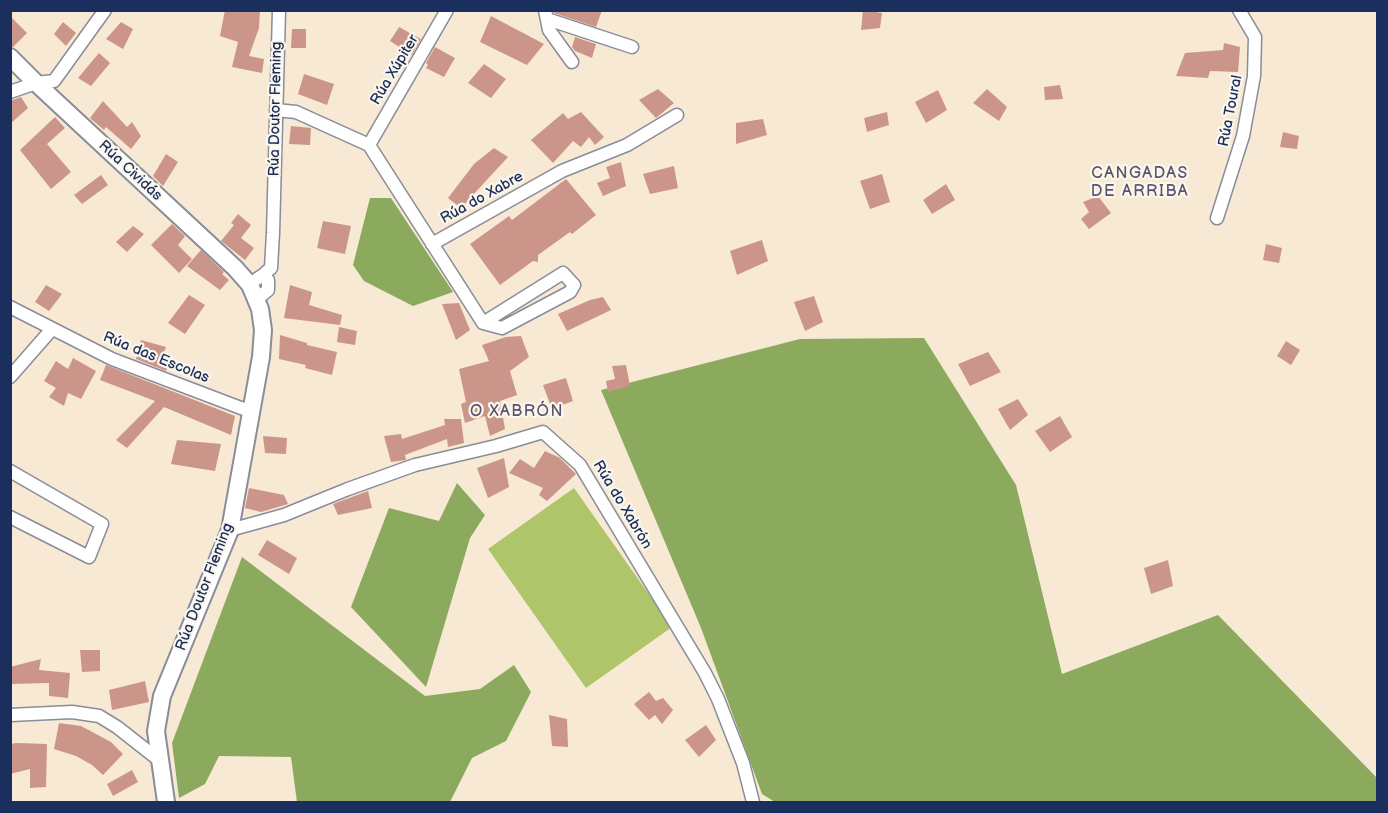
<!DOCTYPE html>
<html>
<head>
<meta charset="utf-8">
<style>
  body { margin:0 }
  #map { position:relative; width:1388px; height:813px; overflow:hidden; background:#f7e9d4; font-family:"Balsamiq Sans",sans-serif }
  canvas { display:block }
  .frame { position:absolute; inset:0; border:12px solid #1b2f5e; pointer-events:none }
</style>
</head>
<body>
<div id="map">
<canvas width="1388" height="813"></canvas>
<div class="frame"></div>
</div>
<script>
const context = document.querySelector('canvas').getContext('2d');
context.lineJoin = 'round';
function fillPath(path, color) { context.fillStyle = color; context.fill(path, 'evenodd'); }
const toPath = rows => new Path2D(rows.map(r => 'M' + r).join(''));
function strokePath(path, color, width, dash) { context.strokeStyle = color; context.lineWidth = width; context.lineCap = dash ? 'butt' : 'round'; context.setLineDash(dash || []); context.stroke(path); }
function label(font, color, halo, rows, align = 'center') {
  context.font = font + ' "Balsamiq Sans",sans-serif'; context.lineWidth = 4.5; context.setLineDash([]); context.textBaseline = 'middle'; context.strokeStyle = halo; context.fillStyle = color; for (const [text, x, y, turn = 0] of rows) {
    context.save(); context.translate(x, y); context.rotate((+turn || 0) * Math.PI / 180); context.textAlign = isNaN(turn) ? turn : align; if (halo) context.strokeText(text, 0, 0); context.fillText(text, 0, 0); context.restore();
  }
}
const green = toPath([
  [574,488,672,627,586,688,488,549]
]);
const forest = toPath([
  [370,198,391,198,453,292,413,306,364,281,353,265],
  [924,338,1016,485,1062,674,1218,615,1377,778,1377,802,775,802,762,794,701,628,601,390,800,339],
  [457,483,485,515,470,538,426,687,351,607,389,508,439,521],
  [242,557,425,696,480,689,514,665,531,692,506,741,472,758,450,802,297,802,291,757,219,756,205,784,179,798,172,743]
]);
const building = toPath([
  [225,10,260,10,259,28,249,56,264,59,262,73,232,67,238,42,220,36],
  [554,10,602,10,596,27,554,13],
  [863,10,882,13,880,28,861,30],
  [10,16,27,33,13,47,10,47],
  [491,16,544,44,527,65,480,42],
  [63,22,76,33,66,46,54,34],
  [121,22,133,29,123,49,106,39],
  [399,27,421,39,412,55,390,41],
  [292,29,306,29,306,48,291,48],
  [575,37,596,44,592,58,575,51,572,47],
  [1224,43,1240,47,1238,72,1210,71,1208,78,1176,76,1185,53,1223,50],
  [435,47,455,58,444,77,426,68,428,65,426,63],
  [99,53,110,63,91,86,78,78],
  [484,64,506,79,491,98,468,83],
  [304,74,334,84,327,105,298,94],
  [1060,85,1063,99,1045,100,1044,87],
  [658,89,674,103,656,118,639,100],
  [987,89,1007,107,999,121,973,103],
  [938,90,947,110,926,123,915,102],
  [21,97,28,108,10,124,10,101],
  [103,101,127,127,132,122,141,136,131,149,106,127,104,130,90,118],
  [581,112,604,137,595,145,589,137,581,147,573,141,553,163,531,140,563,113,568,119],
  [887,112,889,125,867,132,864,118],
  [55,117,65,128,47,144,71,172,51,189,20,150],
  [763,119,767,135,736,144,736,123],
  [291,126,311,128,310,145,289,144],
  [1283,132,1299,136,1297,149,1280,147],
  [494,148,508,157,461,208,448,198,474,164],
  [166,154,178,162,163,186,153,176],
  [621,162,626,186,603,196,597,183,610,178,606,167],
  [674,166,678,188,650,194,643,174],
  [882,174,890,202,870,209,860,181],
  [101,175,108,185,82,204,74,195],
  [566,179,596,215,572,234,570,232,538,255,538,262,533,261,500,285,470,244,509,216,512,220],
  [946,184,955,200,932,214,923,200],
  [1098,196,1111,213,1089,229,1081,219,1089,212,1083,202],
  [238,214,251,225,241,238,254,248,245,260,221,241,234,225,231,223],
  [323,221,351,226,345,254,317,248],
  [172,224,185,236,178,245,192,259,179,273,151,245],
  [133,226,144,234,127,252,116,242],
  [762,240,768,261,737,275,730,251],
  [1266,244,1282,248,1279,263,1263,260],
  [201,250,224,272,222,274,229,280,220,290,187,266],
  [46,285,62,294,49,311,35,302],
  [290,285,312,292,309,305,342,315,340,325,284,318],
  [189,295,205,305,185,334,168,323],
  [814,296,823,322,805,331,794,302],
  [603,297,611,310,567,331,558,314,590,300],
  [459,303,470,330,456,340,442,304],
  [339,327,357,331,355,345,337,342],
  [280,335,307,343,307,345,337,352,332,375,305,368,306,365,279,359],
  [521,336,529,357,510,371,517,395,500,401,505,429,490,436,485,416,465,423,461,404,466,402,459,369,489,361,482,345,506,337],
  [141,340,166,347,164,352,171,354,166,371,136,359],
  [1286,341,1300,350,1291,365,1277,356],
  [988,352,1001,372,970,386,958,364],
  [73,358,96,371,81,399,68,393,64,406,49,397,56,388,44,381,56,361,68,369],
  [106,365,235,416,231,435,164,407,127,448,116,440,155,401,100,380],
  [626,365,630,386,608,392,606,381,615,379,612,366],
  [566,378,573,401,552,409,543,385],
  [1018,399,1028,415,1010,430,998,409],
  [1060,416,1072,437,1050,452,1035,431],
  [444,419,461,419,464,443,448,447,447,439,405,455,406,460,391,462,384,436,401,434,402,439,445,425],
  [263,436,287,438,286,454,265,453],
  [177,440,221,444,215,471,171,464],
  [545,451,560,458,576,474,547,501,539,495,543,488,509,473,520,459,534,468],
  [504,458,509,487,488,498,477,468],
  [249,488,284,495,288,504,261,512,245,508],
  [368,491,372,508,338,515,333,504],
  [267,540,297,558,289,574,258,555],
  [1168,560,1173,586,1151,594,1144,568],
  [80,650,100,650,100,671,82,672],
  [41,659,39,670,70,673,68,698,49,696,49,683,10,684,10,667],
  [145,681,149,702,112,710,109,690],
  [649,692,656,701,663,698,673,710,662,724,655,715,649,720,634,704],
  [549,715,567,719,568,747,552,746],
  [59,723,81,726,111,742,123,754,103,775,92,765,76,756,54,749],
  [706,725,716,740,699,757,685,740],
  [17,743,47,744,46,787,30,788,30,769,10,774,10,744],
  [132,770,138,782,113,796,107,784]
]);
const minor = toPath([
  [545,10,549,30,572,62],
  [547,19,632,47],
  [10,92,36,83,54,81,105,10],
  [276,110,296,112,369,145,483,323,502,328,570,292,574,285,563,273,483,323],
  [369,145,447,10],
  [1217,218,1243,136,1254,76,1255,37,1239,10],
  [432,244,562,171,627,145,677,115],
  [263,275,271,268,273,233,279,10],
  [257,279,263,275,268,280,268,290,257,299],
  [10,307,112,359,241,408,251,411],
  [10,377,52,329],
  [10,471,102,524,89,557,10,517],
  [230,530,284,515,348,489,415,465,496,446,543,432,580,465,705,673,718,699,743,763,753,802],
  [10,715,72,712,99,716,117,727,159,760]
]);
const secondary = toPath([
  [10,57,36,83,235,268,250,285,260,309,263,330,261,357,230,530,162,696,156,731,166,802]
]);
const streetNames = [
  ["Rúa Xúpiter",395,70,-59],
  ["Rúa Doutor Fleming",276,109,-89],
  ["Rúa Toural",1231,111,-79],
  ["Rúa Cividás",130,171,43],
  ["Rúa do Xabre",482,198,-29],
  ["Rúa das Escolas",156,358,22],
  ["Rúa do Xabrón",622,505,59],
  ["Rúa Doutor Fleming",205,587,-69]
];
const neighbourhoodNames = [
  ["CANGADAS",1140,174],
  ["DE ARRIBA",1140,192],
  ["O XABRÓN",517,412]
];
fillPath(green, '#afc56a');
fillPath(forest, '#8baa5e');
fillPath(building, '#cc9589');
strokePath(minor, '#898c99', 15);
strokePath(secondary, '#898c99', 20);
strokePath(minor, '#fff', 12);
strokePath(secondary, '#fff', 16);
label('15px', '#1b2f5e', '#fbf7ec', streetNames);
context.letterSpacing = '1.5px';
label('16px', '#59536d', '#fbf7ec', neighbourhoodNames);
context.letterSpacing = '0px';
</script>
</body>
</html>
